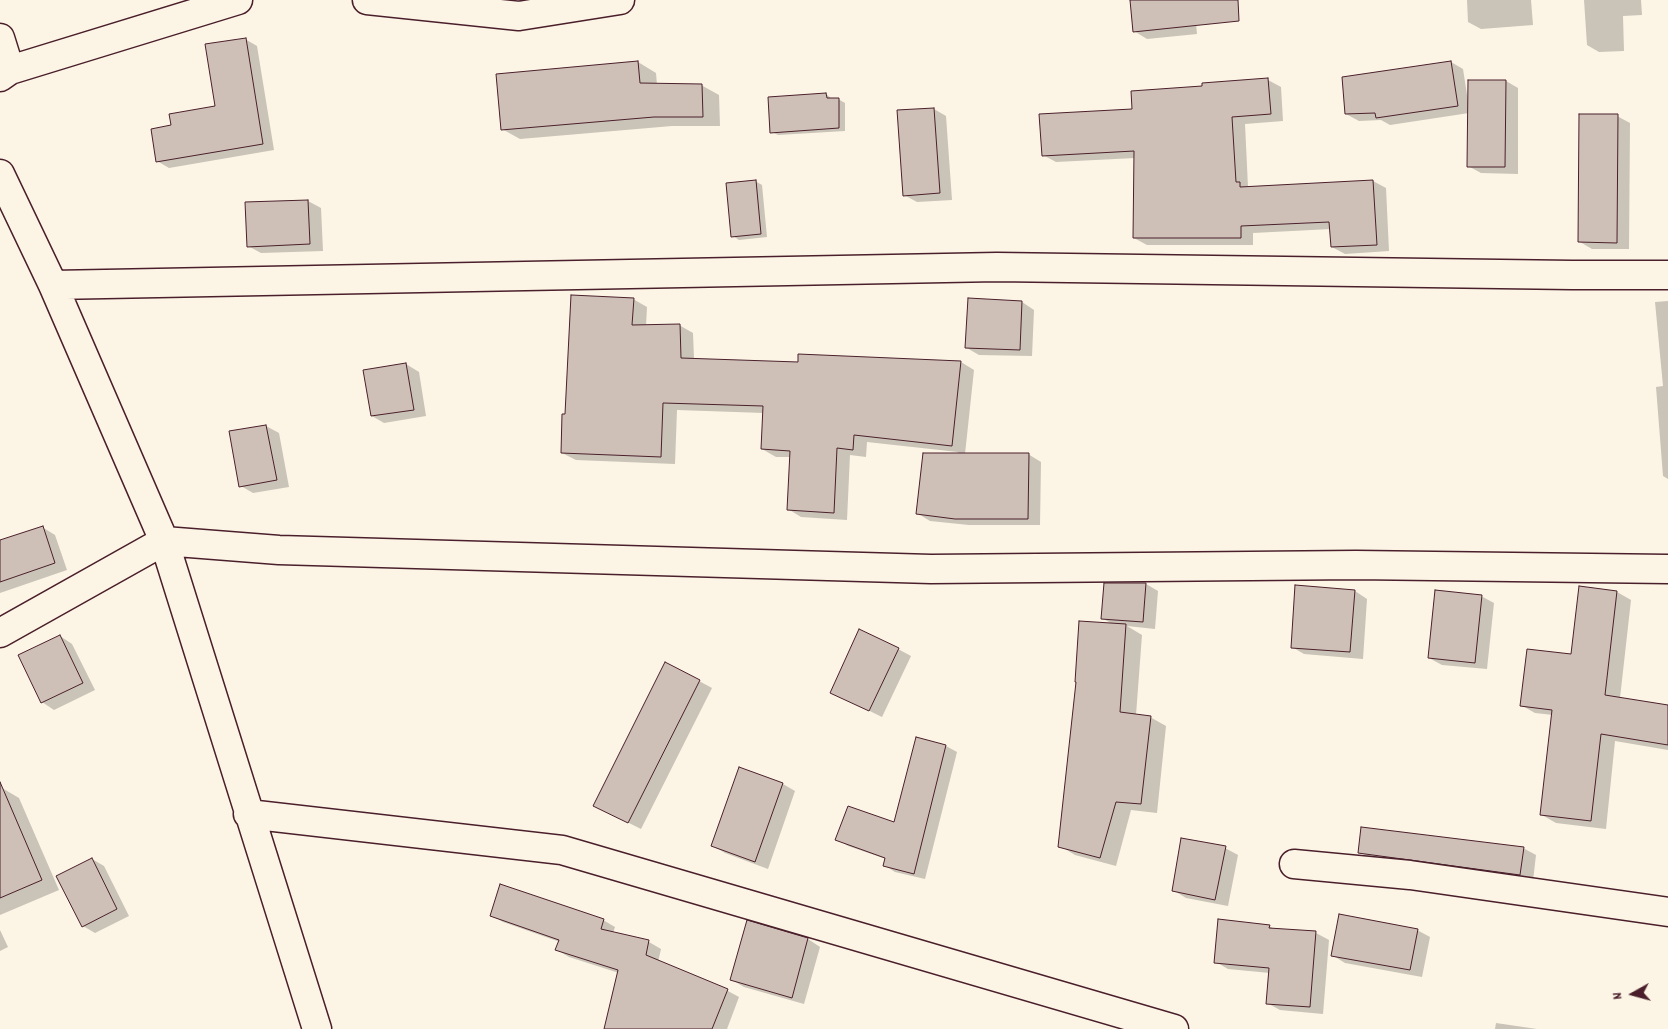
<!DOCTYPE html>
<html>
<head>
<meta charset="utf-8">
<style>
  body { margin:0 }
  #map { position:relative; width:1668px; height:1029px; overflow:hidden; background:#fcf5e5; font-family:Dekko,sans-serif }
  canvas { display:block }
  .north { position:absolute; left:1608px; top:969px; width:50px; height:50px; -webkit-text-stroke:4px #fcf5e5; paint-order:stroke; rotate:263deg; font-size:14px; font-weight:700; line-height:20px; text-align:center; color:#4a1f2b }
  .north::after { content:''; display:block; margin:auto; width:18px; height:22px; background:#4a1f2b; clip-path:polygon(50% 0,100% 100%,50% 72%,0 100%) }
</style>
</head>
<body>
<div id="map">
<canvas width="1668" height="1029"></canvas>
<div class="north">N</div>
</div>
<script>
const context = document.querySelector('canvas').getContext('2d');
context.lineJoin = 'round';
function fillPath(path, color) { context.fillStyle = color; context.fill(path, 'evenodd'); }
const toPath = rows => new Path2D(rows.map(r => 'M' + r).join(''));
function strokePath(path, color, width, dash) { context.strokeStyle = color; context.lineWidth = width; context.lineCap = dash ? 'butt' : 'round'; context.setLineDash(dash || []); context.stroke(path); }
const shadow = toPath([
  [1131,0,1191,0,1194,1,1197,34,1147,39,1134,31],
  [1467,0,1531,0,1533,25,1481,29,1468,22],
  [1584,0,1641,0,1642,15,1623,16,1624,51,1599,52,1587,45],
  [245,39,257,46,274,150,169,168,157,161,172,126,217,107],
  [638,62,656,73,657,85,701,85,719,95,720,126,672,126,520,139,502,129],
  [1451,62,1463,69,1468,101,1506,81,1518,88,1518,174,1481,173,1468,166,1469,113,1390,125,1381,120,1359,121,1346,114],
  [1268,80,1281,87,1283,121,1245,124,1248,187,1373,181,1386,188,1389,251,1345,254,1332,247,1331,229,1253,233,1253,245,1147,245,1134,238,1135,158,1056,162,1043,155,1133,110,1204,87,1203,85],
  [826,94,832,99,838,99,845,103,845,131,778,135,772,132],
  [934,109,946,116,952,200,917,202,904,195],
  [1617,116,1630,123,1629,249,1592,249,1580,242],
  [755,181,762,185,767,237,739,240,733,236],
  [308,201,321,208,323,251,261,253,248,246],
  [633,299,647,307,646,326,679,325,693,333,694,359,799,363,961,362,974,370,965,454,1028,454,1041,462,1040,525,969,525,930,521,917,513,958,452,867,442,866,457,850,455,847,520,801,517,788,509,791,457,776,457,762,449,764,413,677,410,675,464,576,460,562,453,566,415],
  [1668,301,1668,479,1663,476,1656,387,1663,386,1655,302],
  [1022,302,1034,310,1032,356,979,355,967,348],
  [406,364,419,372,426,416,384,423,372,416],
  [266,426,279,433,289,487,253,493,241,486],
  [42,527,55,535,67,570,0,593,0,542],
  [1146,584,1158,591,1155,629,1127,626,1142,635,1136,715,1150,717,1166,726,1157,813,1131,810,1116,866,1075,855,1060,846,1114,625,1102,618],
  [1355,591,1367,599,1363,659,1304,654,1292,647],
  [1617,592,1631,600,1620,698,1668,706,1668,750,1615,741,1606,829,1556,823,1542,815,1553,715,1535,713,1521,705,1572,655],
  [1481,596,1494,603,1487,669,1442,665,1429,658],
  [60,636,72,644,95,690,54,710,42,702],
  [898,649,911,656,882,717,831,692],
  [699,681,712,688,641,829,607,812],
  [917,738,946,746,957,752,925,879,895,872,884,865,886,859,848,846,837,839,895,824],
  [740,769,783,784,795,791,768,869,725,853,713,846],
  [0,788,2,788,19,798,59,890,0,915],
  [1225,848,1238,855,1228,906,1186,898,1173,890],
  [1523,848,1536,855,1533,881,1372,859,1359,852],
  [92,859,104,866,129,916,95,933,83,926],
  [492,916,603,920,615,927,613,933,649,942,661,949,658,962,728,991,739,997,727,1029,649,1029,619,973,569,957,557,950,560,942,503,922],
  [748,922,808,939,820,947,804,1004,744,987,732,980],
  [1269,926,1276,930,1316,933,1329,940,1323,1014,1280,1010,1267,1003,1270,973,1228,969,1216,962],
  [0,930,8,947,0,951],
  [1417,930,1430,937,1422,977,1345,963,1332,955],
  [1496,1023,1537,1029,1495,1029]
]);
const building = toPath([
  [1130,0,1238,0,1239,21,1133,32,1130,0],
  [246,38,263,144,156,162,151,129,171,125,169,114,215,106,205,44,246,38],
  [638,61,640,83,702,84,703,117,654,117,501,130,496,74,638,61],
  [1451,61,1458,106,1376,118,1375,113,1345,114,1342,77,1451,61],
  [1268,78,1271,114,1232,117,1236,182,1240,182,1240,187,1373,180,1377,245,1331,247,1329,222,1241,226,1241,238,1133,238,1134,151,1042,156,1039,114,1132,109,1131,91,1202,86,1202,83,1268,78],
  [1468,80,1506,80,1505,167,1467,167,1468,80],
  [826,93,827,98,839,98,839,128,770,133,768,97,826,93],
  [934,108,940,193,903,196,897,110,934,108],
  [1579,114,1618,114,1617,243,1578,242,1579,114],
  [756,180,761,234,731,237,726,183,756,180],
  [308,200,310,244,247,247,245,202,308,200],
  [571,295,634,298,632,325,680,324,681,358,798,362,798,354,961,361,952,446,854,435,853,450,837,448,834,513,787,510,790,451,761,449,763,406,663,403,661,457,561,453,562,414,565,414,571,295],
  [968,298,1022,301,1020,350,965,348,968,298],
  [406,363,414,410,371,416,363,370,406,363],
  [266,425,277,480,239,487,229,431,266,425],
  [923,453,1029,453,1028,519,955,519,916,514,923,453],
  [43,526,55,563,0,582,0,540,43,526],
  [1104,583,1146,583,1143,622,1101,619,1104,583],
  [1295,585,1355,590,1350,652,1291,648,1295,585],
  [1579,586,1617,591,1605,695,1668,705,1668,745,1601,734,1591,821,1540,815,1552,710,1520,706,1527,649,1571,654,1579,586],
  [1435,590,1482,595,1475,663,1428,658,1435,590],
  [1079,621,1126,624,1120,712,1151,716,1141,804,1116,802,1100,858,1058,847,1076,682,1075,682,1079,621],
  [859,629,899,648,869,711,830,693,859,629],
  [60,635,83,683,41,703,18,655,60,635],
  [665,662,700,680,628,823,593,806,665,662],
  [916,737,946,745,914,874,883,866,885,858,835,840,848,806,894,822,916,737],
  [739,767,783,783,755,862,711,846,739,767],
  [0,782,42,880,0,898,0,782],
  [1361,827,1524,847,1520,875,1358,853,1361,827],
  [1181,838,1226,846,1215,900,1172,891,1181,838],
  [92,858,117,909,82,927,56,876,92,858],
  [500,884,604,919,601,929,649,940,646,955,728,989,712,1029,604,1029,618,970,555,950,559,940,490,916,500,884],
  [1339,914,1418,929,1410,970,1331,956,1339,914],
  [1218,919,1270,925,1269,928,1316,931,1310,1007,1266,1004,1269,968,1214,963,1218,919],
  [747,920,808,938,792,998,730,980,747,920]
]);
const minor = toPath([
  [367,0,519,16,620,0],
  [0,38,10,70,0,77],
  [10,70,238,0],
  [0,174,53,285,164,541,317,1029],
  [53,285,997,267,1572,275,1668,275],
  [0,633,164,541,279,550,931,569,1356,565,1668,569],
  [248,814,562,850,1174,1029],
  [1294,864,1410,875,1668,912]
]);
fillPath(shadow, '#0003');
fillPath(building, '#cfc0b7');
strokePath(building, '#4a1f2b', 1);
strokePath(minor, '#4a1f2b', 31);
strokePath(minor, '#fcf5e5', 28);
</script>
</body>
</html>
